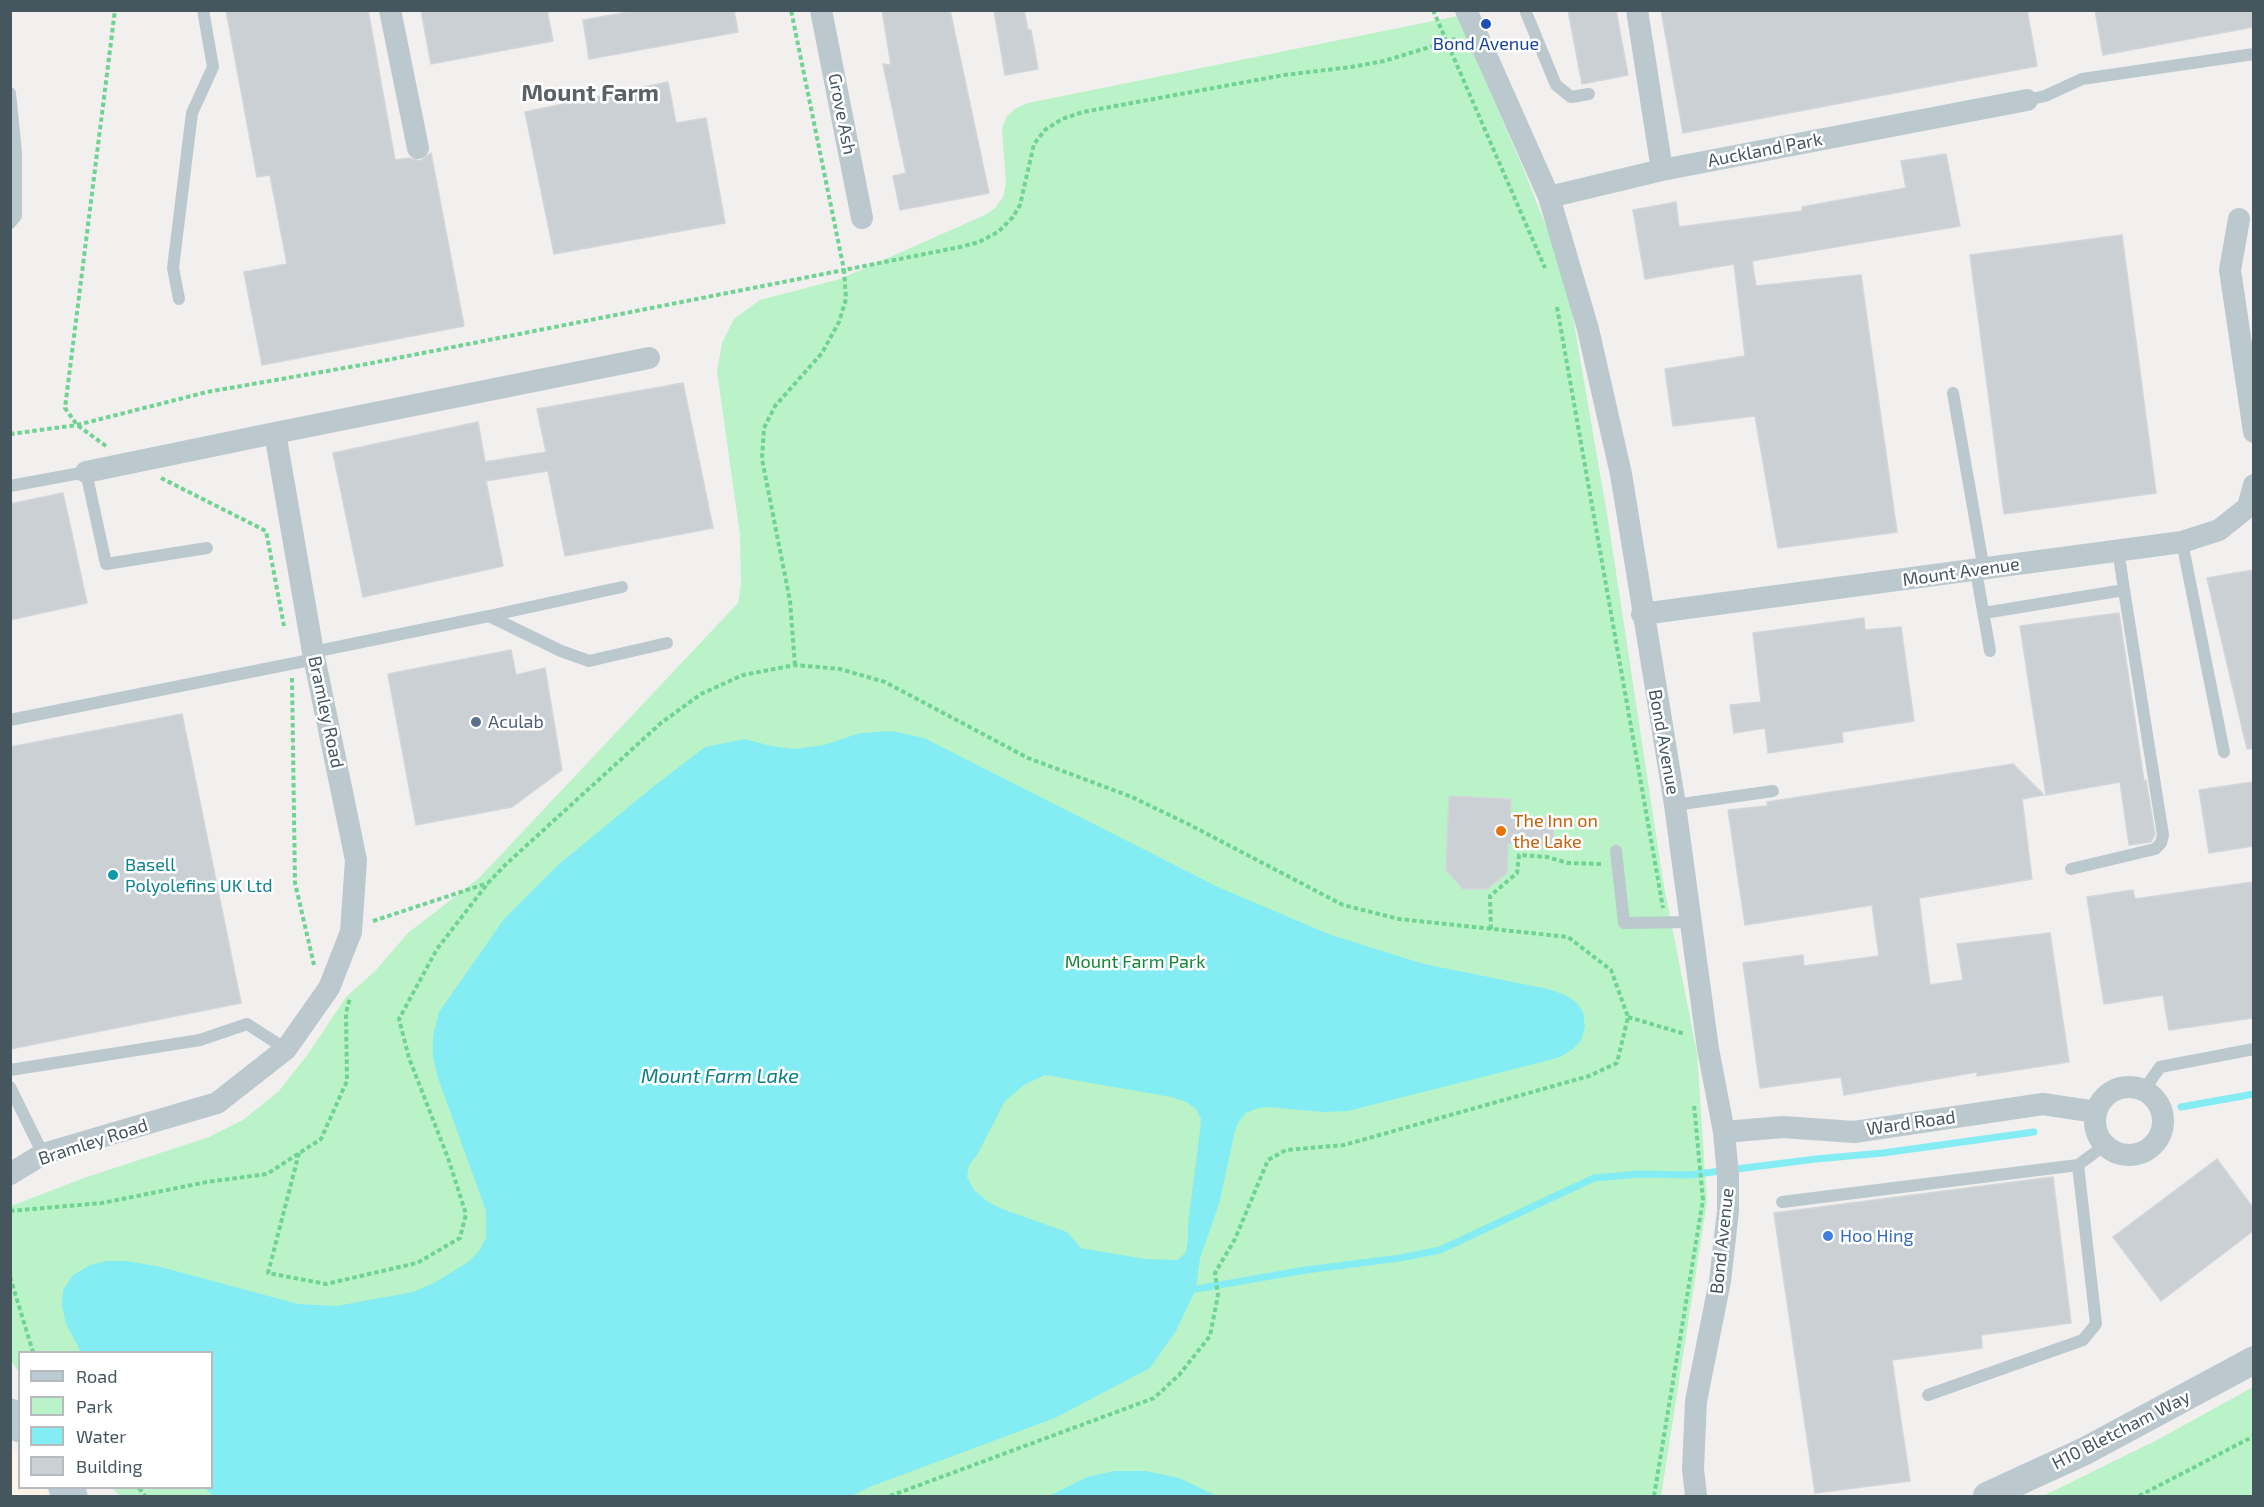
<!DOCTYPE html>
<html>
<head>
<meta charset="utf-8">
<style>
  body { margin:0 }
  #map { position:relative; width:2264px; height:1507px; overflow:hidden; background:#f2efef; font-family:"Exo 2",sans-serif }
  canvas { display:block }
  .frame { position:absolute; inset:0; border:12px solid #45565e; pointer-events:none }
  .legend { position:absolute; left:18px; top:1351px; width:195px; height:138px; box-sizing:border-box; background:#fff; border:2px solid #b5bbbf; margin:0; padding:8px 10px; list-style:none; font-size:18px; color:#45565e }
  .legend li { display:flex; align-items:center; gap:12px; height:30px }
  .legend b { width:30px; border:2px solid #b5bbbf }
</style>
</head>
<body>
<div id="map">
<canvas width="2264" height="1507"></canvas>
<div class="frame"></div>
<ul class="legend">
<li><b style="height:8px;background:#bbcbd4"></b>Road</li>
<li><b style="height:16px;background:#baf3c7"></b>Park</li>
<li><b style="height:16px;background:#84edf3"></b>Water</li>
<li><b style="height:16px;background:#cad0d4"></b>Building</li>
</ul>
</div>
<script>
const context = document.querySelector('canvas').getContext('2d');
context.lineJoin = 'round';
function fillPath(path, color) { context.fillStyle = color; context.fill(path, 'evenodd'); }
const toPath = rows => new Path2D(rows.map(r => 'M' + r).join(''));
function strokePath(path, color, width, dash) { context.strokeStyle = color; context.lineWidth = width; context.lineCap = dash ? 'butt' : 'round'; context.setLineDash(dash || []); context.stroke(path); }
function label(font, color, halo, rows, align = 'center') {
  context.font = font + ' "Exo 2",sans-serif'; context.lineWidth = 5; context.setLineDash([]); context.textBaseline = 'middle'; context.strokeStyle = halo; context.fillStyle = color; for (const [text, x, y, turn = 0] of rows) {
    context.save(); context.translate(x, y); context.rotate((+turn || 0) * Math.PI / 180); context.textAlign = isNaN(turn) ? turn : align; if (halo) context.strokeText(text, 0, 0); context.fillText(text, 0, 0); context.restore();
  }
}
const commercial = toPath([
  [10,1444,19,1456,20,1488,43,1488,50,1496,11,1496]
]);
const green = toPath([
  [1458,16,1523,168,1566,277,1609,526,1663,881,1697,1053,1707,1202,1661,1496,120,1496,112,1488,212,1488,212,1352,20,1352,19,1372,11,1361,11,1206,84,1178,209,1137,243,1120,279,1091,308,1054,346,997,375,971,408,933,479,878,738,603,741,585,740,535,717,371,722,343,734,319,760,300,840,279,985,215,995,208,1003,197,1006,183,1002,128,1007,116,1016,108,1028,103],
  [2253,1387,2253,1496,2043,1496,2159,1439]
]);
const water = toPath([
  [892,731,924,738,1220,888,1331,935,1424,964,1548,989,1565,995,1576,1002,1583,1012,1585,1027,1581,1041,1573,1049,1560,1057,1542,1062,1348,1111,1323,1112,1268,1107,1255,1109,1246,1113,1239,1121,1235,1131,1219,1204,1200,1258,1196,1289,1176,1331,1150,1368,1055,1418,872,1486,851,1496,213,1496,205,1488,212,1488,212,1352,81,1352,66,1324,62,1306,63,1290,73,1275,90,1265,106,1261,127,1261,161,1267,298,1304,336,1306,413,1292,434,1283,468,1262,479,1251,486,1238,486,1211,438,1078,433,1057,433,1036,439,1012,504,919,558,865,654,786,705,747,745,739,771,746,794,749,824,745,860,733],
  [1045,1075,1171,1097,1186,1102,1196,1109,1201,1119,1200,1130,1188,1224,1188,1239,1186,1252,1178,1260,1145,1259,1081,1248,1067,1232,1002,1209,988,1202,974,1190,967,1177,969,1165,977,1155,1005,1101,1024,1085],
  [1114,1471,1146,1471,1179,1478,1217,1496,1049,1496,1087,1477]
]);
const stream = toPath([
  [2181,1107,2254,1094],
  [1196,1289,1306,1270,1400,1258,1440,1250,1594,1178,1640,1174,1689,1175,1816,1159,1883,1153,2034,1132]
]);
const building = toPath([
  [226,10,368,10,395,160,409,158,420,161,431,153,464,326,262,365,244,272,287,264,270,175,257,177,226,10],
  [421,10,547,10,553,41,431,64,421,10],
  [640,10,734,10,738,32,589,59,583,20,640,10],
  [882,10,950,10,989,193,900,210,893,176,906,173,883,64,891,65,882,10],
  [994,10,1024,10,1028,30,1031,30,1038,69,1005,75,994,10],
  [1568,10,1616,10,1628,75,1582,84,1568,10],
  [1661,10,2027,10,2037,66,1683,133,1661,10],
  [2095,10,2253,10,2253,27,2103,55,2095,10],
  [668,82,676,123,706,118,725,223,554,254,525,112,668,82],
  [1946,154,1960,226,1752,261,1756,286,1861,275,1897,532,1778,548,1755,416,1673,426,1665,369,1745,356,1734,264,1645,279,1633,210,1676,202,1679,227,1802,211,1802,207,1906,188,1901,161,1946,154],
  [2122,235,2156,493,2004,514,1970,255,2122,235],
  [683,383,713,528,565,556,548,471,486,481,503,566,363,597,333,453,478,422,485,462,546,452,537,409,683,383],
  [63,493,87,603,10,620,10,504,63,493],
  [2253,570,2253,748,2247,749,2207,578,2253,570],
  [2119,613,2144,781,2146,780,2155,835,2151,842,2129,845,2120,782,2046,795,2020,626,2119,613],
  [1864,618,1865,630,1901,627,1914,721,1842,732,1843,742,1768,753,1765,728,1734,733,1730,705,1761,702,1753,633,1864,618],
  [511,650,516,675,545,668,562,770,512,807,416,825,388,674,511,650],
  [182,714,241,1003,10,1049,10,747,182,714],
  [2013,764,2044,795,2022,799,2032,879,1919,898,1930,985,1963,980,1957,944,2050,933,2069,1062,1977,1076,1977,1072,1844,1095,1841,1077,1760,1088,1743,963,1803,955,1804,966,1879,956,1872,905,1745,925,1728,810,1767,806,1767,802,2013,764],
  [2253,782,2253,846,2209,853,2199,790,2253,782],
  [1449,796,1511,799,1510,816,1554,818,1553,846,1508,843,1507,873,1487,889,1463,889,1446,870,1449,796],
  [2253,882,2253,1018,2169,1030,2163,995,2104,1004,2087,897,2133,890,2135,899,2253,882],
  [2217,1159,2253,1208,2253,1231,2161,1301,2113,1237,2217,1159],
  [2053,1177,2071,1323,1981,1335,1982,1348,1892,1360,1910,1481,1815,1493,1774,1213,2053,1177]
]);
const path = toPath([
  [1433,10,1545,268],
  [1557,307,1663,908],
  [10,434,77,425,207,392,367,364,844,270,791,10],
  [106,446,77,425,65,408,115,10],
  [161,478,266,531,284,626],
  [795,665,790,601,762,459,764,428,775,406,822,353,839,322,846,299,844,270,960,247,979,242,998,232,1013,217,1020,205,1034,144,1045,130,1062,119,1083,112,1284,75,1351,67,1384,61,1456,39],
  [292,678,295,883,314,965],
  [373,921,488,883],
  [1491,929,1490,896,1517,873,1519,855,1547,857,1568,863,1602,864],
  [1628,1017,1685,1034],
  [299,1153,268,1273,326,1284,417,1263,460,1238,466,1214,448,1158,409,1058,399,1019,437,949,488,883,504,866,661,723,701,694,743,675,795,665,840,669,885,682,1028,758,1132,797,1190,825,1343,905,1399,919,1568,937,1611,970,1628,1017,1617,1063,1589,1076,1344,1145,1286,1150,1268,1160,1235,1239,1215,1273,1218,1295,1210,1336,1179,1375,1154,1398,890,1496],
  [10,1211,102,1203,207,1182,267,1174,321,1139,347,1081,346,1013,350,998],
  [10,1277,33,1352],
  [139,1488,145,1496],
  [1654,1496,1703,1200,1694,1105],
  [2139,1496,2254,1436]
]);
const service = toPath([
  [1525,10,1556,85,1571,97,1589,94],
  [10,93,16,152,16,216,10,223],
  [2027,100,2045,96,2082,79,2254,54],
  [179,299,173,268,192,113,213,67,203,10],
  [1953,393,1984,570],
  [10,486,86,472,106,564,207,548],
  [2182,542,2224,752],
  [2118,549,2124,590],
  [1976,571,1990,651],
  [1984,613,2124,590,2163,835,2161,843,2155,849,2071,869],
  [489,616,622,587],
  [313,652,489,616,561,651,589,661,667,643],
  [10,720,315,659],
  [1675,805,1773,791],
  [1616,851,1624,923,1690,922],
  [10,1070,200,1040,247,1024,286,1049],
  [10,1087,43,1154],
  [2144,1090,2160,1067,2254,1049],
  [1782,1202,2078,1165,2105,1145],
  [1928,1395,2083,1340,2096,1324,2078,1165]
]);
const minor = toPath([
  [390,10,418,148],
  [821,10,862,218],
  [1466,10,1549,197,1588,329,1621,474,1675,805,1708,1049,1724,1132,1728,1176,1728,1211,1720,1281,1696,1401,1693,1469,1696,1496],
  [1637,10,1662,170,2027,100],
  [1549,197,1662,170],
  [2239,219,2230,270,2254,432],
  [86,472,275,433],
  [1642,614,2182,542,2219,530,2248,507,2254,485],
  '2095 1121a34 34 0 1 1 68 0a34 34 0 1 1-68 0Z',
  [1724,1132,1783,1127,1854,1132,2043,1104,2096,1112],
  [10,1174,43,1154,217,1103,286,1049,329,988,351,932,356,860,313,652,275,433,649,358]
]);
const tertiary = toPath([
  [1987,1496,2085,1451,2254,1360]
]);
const secondary = toPath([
  [10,1415,20,1426],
  [65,1488,71,1496]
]);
const markers = [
  [1486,24,6,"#1a4fb4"],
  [476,722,6,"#5c6f8a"],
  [1501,831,6,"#e8710a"],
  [113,875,6,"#0f9aa8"],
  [1828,1236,6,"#3f7fe0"]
];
const transitNames = [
  ["Bond Avenue",1486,44]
];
const streetNames = [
  ["Grove Ash",842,114,79],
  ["Auckland Park",1765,150,-11],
  ["Mount Avenue",1961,572,-8],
  ["Bramley Road",326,712,78],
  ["Bond Avenue",1664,742,80],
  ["Ward Road",1911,1123,-8],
  ["Bramley Road",93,1142,-18],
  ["Bond Avenue",1722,1241,-84],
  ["H10 Bletcham Way",2121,1430,-27]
];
const serviceNames = [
  ["Aculab",488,722]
];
const foodNames = [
  ["The Inn on",1513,821],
  ["the Lake",1513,842]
];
const cultureNames = [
  ["Basell",125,865],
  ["Polyolefins UK Ltd",125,886]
];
const parkNames = [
  ["Mount Farm Park",1135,962]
];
const shopNames = [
  ["Hoo Hing",1840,1236]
];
const waterNames = [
  ["Mount Farm Lake",720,1076]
];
const districtNames = [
  ["Mount Farm",590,93]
];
fillPath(commercial, '#fdf3e7');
fillPath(green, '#baf3c7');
fillPath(water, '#84edf3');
strokePath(stream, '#84edf3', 7);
fillPath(building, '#cad0d4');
strokePath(building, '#d2d6db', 1.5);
strokePath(path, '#6fd392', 4, [4.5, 3]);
strokePath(service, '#bbc9cf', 12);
strokePath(minor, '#bbc9cf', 22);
strokePath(tertiary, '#bbc9cf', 28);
strokePath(secondary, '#bbcbd4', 33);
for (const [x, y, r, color] of markers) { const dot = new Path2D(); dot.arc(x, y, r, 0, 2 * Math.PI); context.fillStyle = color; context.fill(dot); strokePath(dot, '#fff', 2); }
label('18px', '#164399', '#fff', transitNames);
label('18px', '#45565e', '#fff', streetNames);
label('18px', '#4e5e75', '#fff', serviceNames, 'left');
label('18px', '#c56008', '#fff', foodNames, 'left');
label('18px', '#0d838f', '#fff', cultureNames, 'left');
label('18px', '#108638', '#fff', parkNames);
label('18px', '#366cbe', '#fff', shopNames, 'left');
label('italic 20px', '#067e84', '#fff', waterNames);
label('bold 24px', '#5b6165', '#fff', districtNames);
</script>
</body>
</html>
